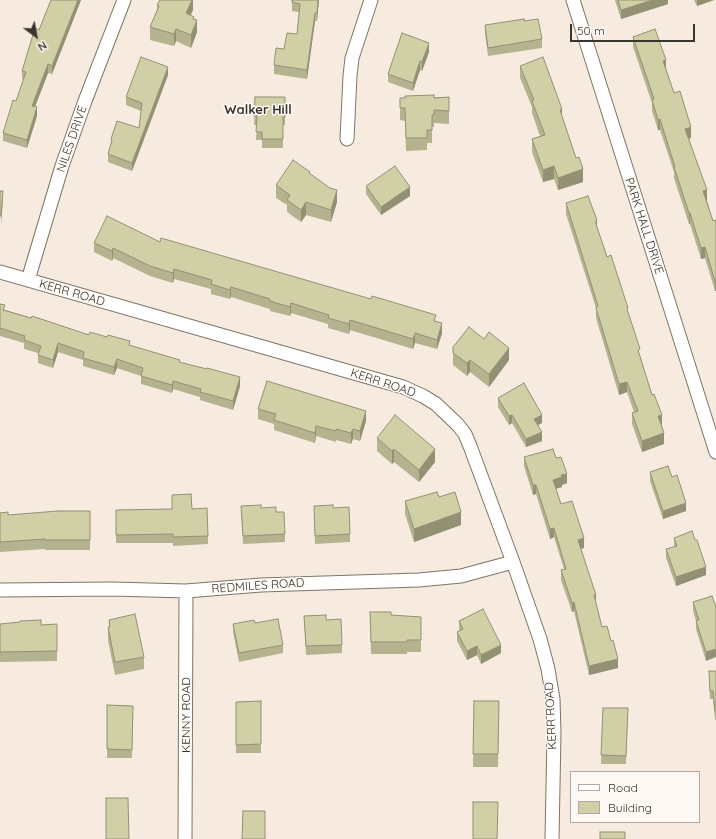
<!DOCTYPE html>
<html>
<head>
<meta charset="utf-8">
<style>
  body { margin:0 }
  #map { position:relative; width:716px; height:839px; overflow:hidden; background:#f6ebde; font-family:Quicksand,sans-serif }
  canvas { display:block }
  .legend { position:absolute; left:570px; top:771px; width:130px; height:52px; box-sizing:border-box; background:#fef9f4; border:1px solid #afaaa5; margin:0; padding:5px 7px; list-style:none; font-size:12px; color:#38342e }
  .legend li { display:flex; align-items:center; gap:8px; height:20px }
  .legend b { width:20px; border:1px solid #afaaa5 }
  .north { position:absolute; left:16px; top:16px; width:40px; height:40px; -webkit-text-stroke:3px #fef9f4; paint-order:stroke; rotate:148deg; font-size:11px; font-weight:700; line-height:16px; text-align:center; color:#38342e }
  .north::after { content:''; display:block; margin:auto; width:14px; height:18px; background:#38342e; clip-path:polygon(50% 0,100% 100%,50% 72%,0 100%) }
  .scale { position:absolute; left:570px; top:24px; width:125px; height:18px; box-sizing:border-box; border:2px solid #38342e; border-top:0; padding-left:5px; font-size:12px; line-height:14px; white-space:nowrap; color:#38342e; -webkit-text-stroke:3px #fef9f4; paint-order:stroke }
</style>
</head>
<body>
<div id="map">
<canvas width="716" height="839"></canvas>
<ul class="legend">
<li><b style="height:5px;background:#fff"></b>Road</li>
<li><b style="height:11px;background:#d1cfa6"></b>Building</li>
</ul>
<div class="north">N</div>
<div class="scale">50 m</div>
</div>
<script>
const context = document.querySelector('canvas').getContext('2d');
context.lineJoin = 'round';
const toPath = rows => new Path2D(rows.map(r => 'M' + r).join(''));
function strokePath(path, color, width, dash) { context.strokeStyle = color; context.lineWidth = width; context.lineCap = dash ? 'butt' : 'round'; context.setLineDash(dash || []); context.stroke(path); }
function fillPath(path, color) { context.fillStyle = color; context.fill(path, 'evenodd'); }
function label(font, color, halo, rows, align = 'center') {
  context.font = font + ' Quicksand,sans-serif'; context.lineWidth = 3; context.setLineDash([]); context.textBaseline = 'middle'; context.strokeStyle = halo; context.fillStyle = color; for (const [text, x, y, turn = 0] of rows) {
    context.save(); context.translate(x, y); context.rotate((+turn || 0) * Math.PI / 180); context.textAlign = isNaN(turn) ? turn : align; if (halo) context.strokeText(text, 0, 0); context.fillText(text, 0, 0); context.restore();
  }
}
const street = toPath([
  [573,0,716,452],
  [347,139,350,76,352,58,371,0],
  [0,272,403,387,423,396,436,404,458,425,465,434,470,446,513,562,540,639,548,669,553,699,554,733,552,839],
  [28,280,62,166,85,101,124,0],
  [0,590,113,589,186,591,261,585,419,580,461,576,513,562],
  [185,839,186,591]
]);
const wall = toPath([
  [81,0,52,74,48,73,35,107,37,116,27,148,3,141,3,133,16,101,24,80,22,79,22,71,39,30],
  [193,0,193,10,190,15,194,19,197,32,191,48,176,41,174,46,150,40,150,27,157,10,157,5],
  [319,0,317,21,315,21,307,79,274,74,274,65,284,49,297,34,299,12,292,11,292,2],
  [615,0,668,0,668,4,621,19],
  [694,0,714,0,697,6],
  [524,21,542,39,542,48,488,56,485,34,485,25],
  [633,37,666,69,674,93,691,138,689,138,707,201,713,221,716,220,715,291,705,258,701,259,690,224,689,224,674,178,674,172,660,130,658,130,652,111,652,103,633,47],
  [429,52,422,71,420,70,413,91,388,82,388,74],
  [520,66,562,117,583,182,558,190,554,179,543,182,532,152,532,139,540,136,532,113,532,107,520,78],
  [168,75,132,171,108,162,108,154,111,144,111,139,139,128,141,111,126,105,126,97],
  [255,97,285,97,285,125,283,125,283,148,262,148,262,140,256,140,257,125,254,125],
  [449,97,449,124,434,123,434,127,432,127,432,143,427,143,427,150,406,151,405,121,400,120,400,98],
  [310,174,337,202,331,222,306,215,301,222,287,212,287,205,276,198,276,185],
  [366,186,410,196,381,215,366,194],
  [566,203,597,228,628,313,640,356,662,426,664,444,642,452,632,424,632,413,634,412,627,392,619,395,596,318,596,308,566,214],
  [160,242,436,321,442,333,437,349,415,343,413,349,350,330,349,334,328,328,328,324,291,313,290,316,270,311,270,309,231,297,230,299,211,294,211,289,174,279,173,283,150,276,113,258,112,261,94,252,94,243],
  [0,304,5,310,89,335,130,345,180,362,240,386,233,410,200,400,200,397,173,389,172,393,141,384,141,376,117,368,114,375,83,366,83,360,58,352,53,368,38,363,38,353,24,349,24,343,0,336],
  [453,347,509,360,489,387,470,372,467,376,453,365],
  [498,398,542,423,538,425,542,441,526,447,512,423,509,425,498,407],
  [258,409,366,421,360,441,353,439,351,444,336,440,336,442,316,436,315,443,274,430,274,424,258,419],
  [377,438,435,462,419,482,394,462,392,464,377,451],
  [524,457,556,458,567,483,562,485,562,487,556,489,561,504,584,548,581,549,602,627,618,668,589,675,574,611,572,612,561,580,561,570,564,569,554,537,550,539,536,494,533,495,524,466],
  [650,472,672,477,686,511,663,519,650,481],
  [172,495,192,509,208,536,208,544,173,546,173,543,116,543,116,510,172,509],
  [439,497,461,525,414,542,405,514,405,501],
  [241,506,276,512,285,534,285,542,243,544],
  [314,506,333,508,350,534,350,542,315,544],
  [90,511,90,550,45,550,45,549,0,552,0,513,8,515],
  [674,538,695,540,706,575,676,586,666,558,666,549,674,547],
  [712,596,706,661,696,629,696,621,693,611,693,602],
  [370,612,391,615,421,617,421,652,407,652,407,654,371,654],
  [304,616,326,620,342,645,342,653,306,655],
  [109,620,144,657,144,669,115,675,108,640,108,627,109,627],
  [459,621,501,653,481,664,477,655,467,660,457,641,457,632,460,631,459,629],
  [255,623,283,645,283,653,239,662,233,632,233,624],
  [0,624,41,625,57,624,57,661,0,662],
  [709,671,716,671,716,720,715,720,713,699,710,699,709,680],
  [261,701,261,753,236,753,236,702],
  [474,701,499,701,498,767,473,767],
  [107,705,133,706,132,758,107,758],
  [603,708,628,708,626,764,601,764]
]);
const shadedWall = toPath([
  [78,0,81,0,52,74,52,66],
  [192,0,193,0,193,10,186,26,186,13],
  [318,0,319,0,317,21,317,13],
  [653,0,668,0,668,4,621,19,621,10],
  [697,0,714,0,697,6],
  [315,13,315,21,307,79,307,70],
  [194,17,194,28,197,20,197,32,191,48,191,35],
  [176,29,176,41,174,46,174,34],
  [429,43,429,52,422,71,422,62],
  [666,60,666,71,663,61],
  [420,61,420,70,413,91,413,83],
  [48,64,48,73,32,114,32,106],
  [168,67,168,75,132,171,132,163],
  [37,107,37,116,27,148,27,140],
  [562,109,562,121,560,110],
  [660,119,660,130,658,130,658,120],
  [691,127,691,138,685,140,685,129],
  [554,166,554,179,543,182,543,170],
  [583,169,583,182,558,190,558,178],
  [410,187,410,196,381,215,381,207],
  [337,190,337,202,331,222,331,210],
  [707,190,707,201,703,202,703,191],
  [3,191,3,199,1,225,1,216],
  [306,202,306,215,301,222,301,210],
  [689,213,690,213,690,224,689,224],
  [597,220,597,231,596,232,596,221],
  [705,247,705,258,701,259,701,248],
  [113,248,113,258,112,261,112,251],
  [174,269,174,279,173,283,173,273],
  [716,280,716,291,715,291,715,281],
  [231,287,231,297,230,299,230,290],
  [291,303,291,313,290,316,290,307],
  [350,320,350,330,349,334,349,324],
  [442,323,442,333,437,349,437,340],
  [415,333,415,343,413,349,413,339],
  [58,343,58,352,53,368,53,360],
  [509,348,509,360,489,387,489,374],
  [117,359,117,368,114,375,114,367],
  [470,360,470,372,467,376,467,363],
  [240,377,240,386,233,410,233,401],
  [173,381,173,389,172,393,172,385],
  [627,382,627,392,619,395,619,384],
  [366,411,366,421,360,441,360,431],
  [512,415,512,423,509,425,509,416],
  [542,415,542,423,534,427,534,419],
  [662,415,662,426,658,416],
  [316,426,316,436,315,443,315,433],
  [353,429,353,439,351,444,351,433],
  [542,432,542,441,526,447,526,439],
  [664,433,664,444,642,452,642,441],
  [394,449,394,462,392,464,392,451],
  [435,449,435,462,419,482,419,470],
  [567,474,567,483,562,485,562,487,553,489,553,480,561,475],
  [533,485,536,485,536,494,533,495],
  [686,503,686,511,663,519,663,511],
  [461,512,461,525,414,542,414,529],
  [554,528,554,537,550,539,550,529],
  [584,538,584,548,578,549,578,540],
  [706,567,706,575,676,586,676,577],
  [594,595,596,595,596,604],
  [574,602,574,611,572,612,572,603],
  [501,645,501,653,481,664,481,655],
  [477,646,477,655,467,660,467,651],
  [716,649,716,657,706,661,706,652],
  [618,659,618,668,589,675,589,666]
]);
const building = toPath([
  [51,0,78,0,52,66,48,64,32,106,37,107,27,140,3,133,13,100,16,101,26,72,22,71,35,28,39,30,51,0],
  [160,0,192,0,186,13,194,17,193,19,197,20,191,35,176,29,174,34,150,27,159,6,157,5,160,0],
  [292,0,318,0,317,13,315,13,307,70,274,65,276,48,284,49,287,33,297,34,300,4,292,2,292,0],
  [618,0,653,0,621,10,618,0],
  [524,19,524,21,538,19,542,39,488,48,485,25,524,19],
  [655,29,666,60,663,61,674,93,680,91,691,127,685,129,707,190,703,191,713,221,716,220,716,280,715,281,705,247,701,248,690,213,689,213,674,167,675,167,660,119,658,120,652,100,654,99,633,37,655,29],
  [402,33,429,43,422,62,420,61,413,83,388,74,402,33],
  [141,57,168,67,132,163,108,154,112,140,111,139,117,121,139,128,142,103,126,97,141,57],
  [543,57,562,109,560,110,576,158,579,157,583,169,558,178,554,166,543,170,532,139,545,135,532,101,534,100,520,66,543,57],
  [434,95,434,98,449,97,449,111,434,110,434,115,432,115,432,130,427,130,427,138,406,138,405,108,400,108,400,98,405,98,405,96,434,95],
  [255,97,285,97,285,117,283,117,283,139,262,139,262,132,256,132,257,116,254,116,255,97],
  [293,160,310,172,309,173,330,188,337,190,331,210,306,202,301,210,287,200,290,195,276,185,293,160],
  [395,166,410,187,381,207,366,186,395,166],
  [0,191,3,191,1,216,0,216,0,191],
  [588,196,597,220,596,221,596,224,607,257,611,255,628,308,627,309,640,349,638,350,652,395,654,394,662,415,658,416,664,433,642,441,632,413,638,411,627,382,619,384,596,308,598,306,566,203,588,196],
  [107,216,160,242,161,238,371,299,372,296,436,315,434,321,442,323,437,340,415,333,413,339,350,320,349,324,328,318,329,315,291,303,290,307,270,301,270,299,231,287,230,290,211,284,212,280,174,269,173,273,150,266,113,248,112,251,94,243,107,216],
  [0,304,5,305,3,310,31,318,32,316,89,335,90,332,107,337,108,335,130,341,129,345,180,360,179,362,207,369,207,368,240,377,233,401,200,392,201,389,173,381,172,385,141,376,143,368,117,359,114,367,83,358,84,352,58,343,53,360,38,355,41,346,24,340,25,336,0,328,0,304],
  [469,327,484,339,489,332,509,348,489,374,470,360,467,363,453,353,453,347,469,327],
  [267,381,366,411,360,431,353,429,351,433,336,429,336,431,316,426,315,433,274,420,276,414,258,409,267,381],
  [524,383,542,415,534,419,542,432,526,439,512,415,509,416,498,398,524,383],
  [395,415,435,449,419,470,394,449,392,451,377,438,395,415],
  [553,449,556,458,561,457,567,474,561,475,562,477,553,480,561,504,572,501,584,538,578,540,596,595,594,595,602,627,607,626,611,641,613,640,618,659,589,666,574,602,572,603,561,570,566,569,554,528,550,529,536,485,533,485,524,457,553,449],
  [668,466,672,477,677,475,686,503,663,511,650,472,668,466],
  [437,492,439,497,455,492,461,512,414,529,405,501,437,492],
  [191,494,192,509,207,508,208,536,173,537,173,534,116,535,116,510,172,509,172,495,191,494],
  [261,505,261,508,276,507,276,512,284,512,285,534,243,536,241,506,261,505],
  [333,505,333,508,349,507,350,534,315,536,314,506,333,505],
  [58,511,90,511,90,540,45,540,45,539,0,542,0,513,8,512,8,515,58,511],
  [692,531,695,540,697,540,706,567,676,577,666,549,677,546,674,538,692,531],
  [712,596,716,607,716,649,706,652,696,621,699,620,693,602,712,596],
  [483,609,501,645,481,655,477,646,467,651,457,632,463,629,459,621,483,609],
  [370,612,391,612,391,615,421,617,421,640,407,640,407,642,371,642,370,612],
  [135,614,144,657,115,662,108,627,110,627,109,620,135,614],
  [326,615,326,620,341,619,342,645,306,646,304,616,326,615],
  [278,619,283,645,239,653,233,624,254,620,255,623,278,619],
  [41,620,41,625,57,624,57,651,0,652,0,624,20,622,20,621,41,620],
  [709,671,716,671,716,711,715,711,713,691,710,691,709,671],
  [261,701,261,744,236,745,236,702,261,701],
  [474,701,499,701,498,754,473,754,474,701],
  [107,705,133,706,132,750,107,749,107,705],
  [603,708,628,708,626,756,601,755,603,708],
  [106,798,128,798,129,839,106,839,106,798],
  [473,802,498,802,497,839,473,839,473,802],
  [243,811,265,811,265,839,242,839,243,811],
  [600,832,625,832,625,839,600,839,600,832]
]);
const streetNames = [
  ["NILES DRIVE",72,139,-71],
  ["PARK HALL DRIVE",644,226,72],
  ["KERR ROAD",72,293,16],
  ["KERR ROAD",383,383,18],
  ["REDMILES ROAD",258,586,-4],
  ["KENNY ROAD",186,715,-90],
  ["KERR ROAD",551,716,-93]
];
const neighbourhoodNames = [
  ["Walker Hill",258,110]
];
strokePath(street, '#7e7468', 15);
strokePath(street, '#fff', 13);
fillPath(wall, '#b4b28f');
fillPath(shadedWall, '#929174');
fillPath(building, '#d1cfa6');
strokePath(building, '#929174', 1);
label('12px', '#38342e', '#fef9f4', streetNames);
label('bold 13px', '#38342e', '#fef9f4', neighbourhoodNames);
</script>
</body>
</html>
